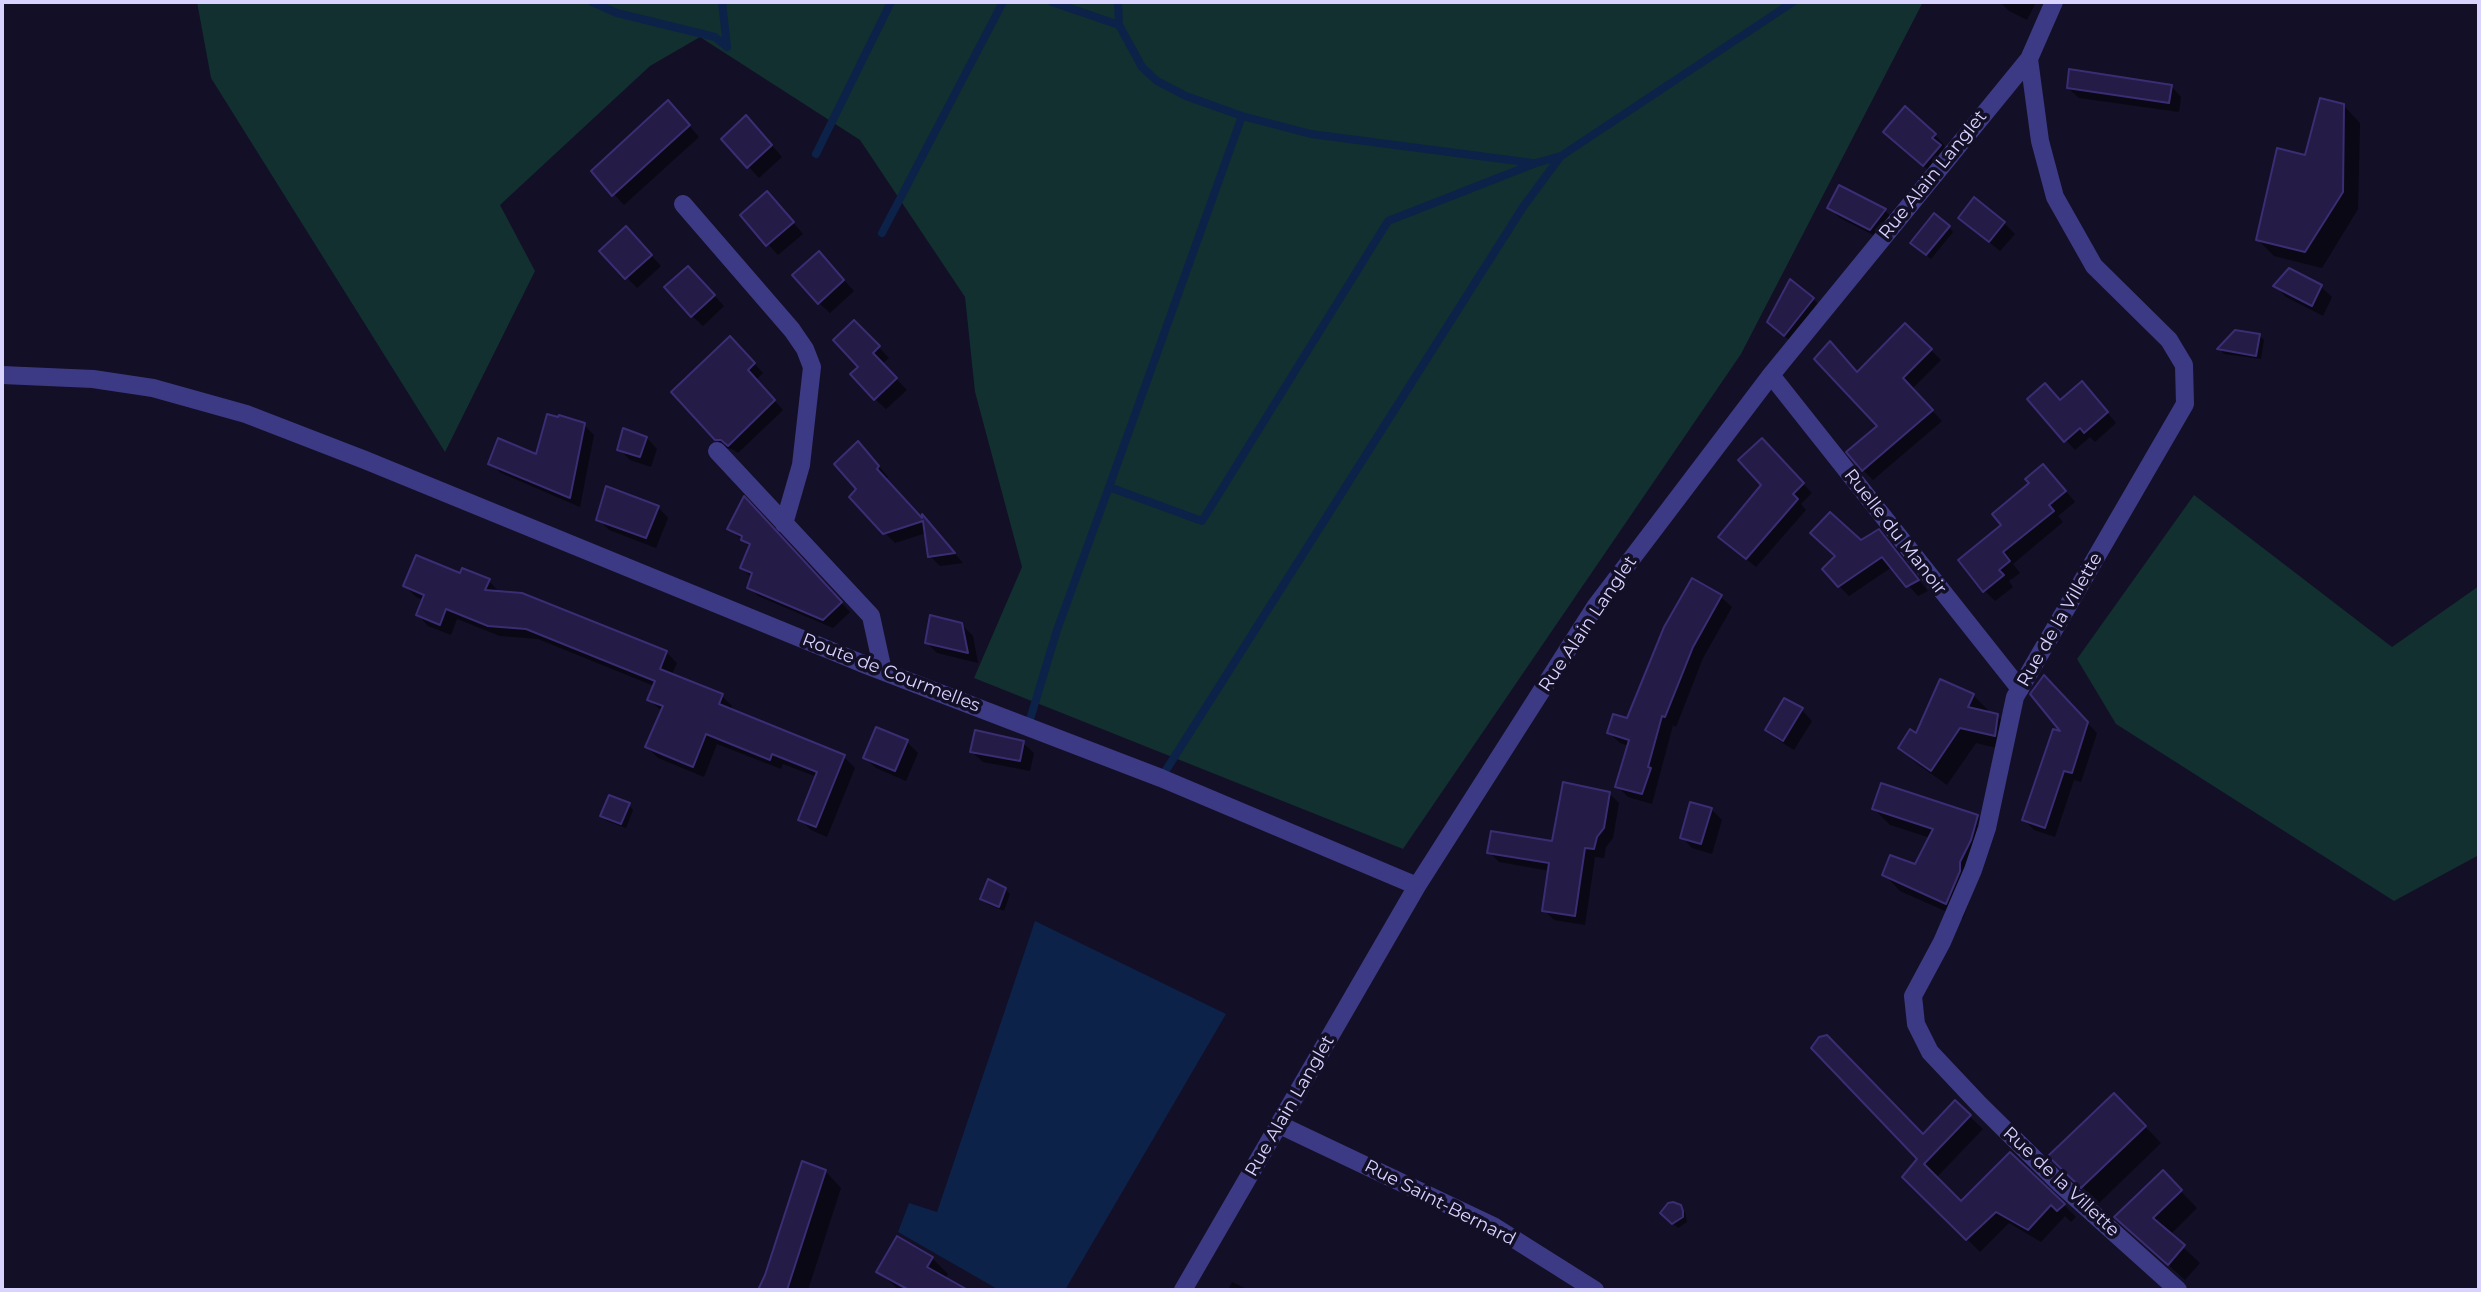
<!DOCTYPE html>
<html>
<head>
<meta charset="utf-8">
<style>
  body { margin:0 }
  #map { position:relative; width:2481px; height:1292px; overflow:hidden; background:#130f26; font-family:Montserrat,sans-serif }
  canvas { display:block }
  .frame { position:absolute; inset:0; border:4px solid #d9d4ff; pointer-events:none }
</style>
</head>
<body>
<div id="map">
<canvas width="2481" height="1292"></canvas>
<div class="frame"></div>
</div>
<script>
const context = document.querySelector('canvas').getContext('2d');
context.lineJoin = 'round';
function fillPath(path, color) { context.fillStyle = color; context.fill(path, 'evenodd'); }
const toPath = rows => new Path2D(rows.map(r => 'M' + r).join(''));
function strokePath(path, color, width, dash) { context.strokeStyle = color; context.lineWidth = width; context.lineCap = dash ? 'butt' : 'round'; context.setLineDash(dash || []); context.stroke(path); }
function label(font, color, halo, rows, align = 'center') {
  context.font = font + ' Montserrat,sans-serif'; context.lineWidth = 7; context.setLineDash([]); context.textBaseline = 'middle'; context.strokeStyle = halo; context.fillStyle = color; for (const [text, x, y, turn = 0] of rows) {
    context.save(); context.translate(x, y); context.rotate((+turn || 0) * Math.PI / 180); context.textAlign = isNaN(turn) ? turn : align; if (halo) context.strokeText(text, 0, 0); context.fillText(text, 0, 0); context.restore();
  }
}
const green = toPath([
  [197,2,1923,2,1741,354,1403,849,974,678,1022,567,975,392,965,297,860,140,700,37,650,66,500,205,535,271,445,452,211,78],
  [2194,495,2392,647,2479,586,2479,855,2394,901,2116,724,2077,659]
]);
const water = toPath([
  [1035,921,1226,1014,1065,1290,999,1290,898,1232,909,1203,937,1212]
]);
const shadow = toPath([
  [2000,2,2036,2,2027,20,2009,11],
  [2171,86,2181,97,2179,112,2079,98,2068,88],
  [2344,106,2360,123,2358,209,2322,268,2274,256,2258,240,2307,157],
  [678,113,699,137,624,205,614,194],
  [757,128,782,157,759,178,723,139],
  [1935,135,1945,146,1943,149,1950,156,1934,175,1896,142],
  [1840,188,1885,211,1896,221,1881,239,1840,218,1829,208],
  [777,204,803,234,778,255,768,244],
  [1960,218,2004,223,2015,234,2000,251],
  [1949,227,1953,232,1931,259,1917,248],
  [636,239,661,266,637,288,601,251],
  [829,264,854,291,830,313,819,303],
  [2289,271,2321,287,2332,297,2323,316,2286,297,2276,286],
  [699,279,724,306,703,326,692,316],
  [1813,299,1822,308,1793,343,1778,331],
  [854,322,889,358,882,364,907,390,886,409,875,399,860,367],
  [1905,325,1941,360,1912,389,1942,421,1873,480,1863,470,1880,426,1858,374],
  [2259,335,2264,340,2261,359,2224,354,2220,349],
  [739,347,763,373,756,380,783,410,738,453,732,449,726,448,716,439],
  [2091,393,2116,423,2095,442,2090,437,2075,450,2066,440,2061,401],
  [584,425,594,435,580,507,501,473,490,463,537,457],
  [647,438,657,449,651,467,630,460,619,449],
  [1771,450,1812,493,1801,504,1806,510,1756,567,1730,546,1764,485],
  [868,453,888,477,885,480,925,522,932,527,963,563,940,566,930,556,926,533,895,543,884,532,859,490],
  [2054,477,2075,502,2058,516,2063,522,2013,564,2020,573,2009,581,2013,587,1995,601,1984,590,2004,525],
  [658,507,668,518,656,548,609,530,598,519],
  [729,528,784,543,850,612,833,628,758,596,749,587,751,577,742,568,751,548],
  [1861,542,1889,542,1928,591,1918,596,1892,567,1849,596,1839,586],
  [461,575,489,581,500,593,666,652,677,663,672,674,722,696,732,706,731,711,844,757,855,768,827,837,811,830,800,819,817,777,783,764,781,769,717,744,704,777,658,758,647,747,662,711,649,700,654,686,538,639,500,636,457,619,451,635,428,626,418,615,424,600,416,597,405,586],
  [1693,581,1721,597,1732,607,1703,658,1676,727,1673,725,1652,804,1628,797,1617,786,1629,746,1620,743,1609,733,1628,720],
  [962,625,973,636,978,663,937,653,926,642],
  [2044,678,2097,733,2081,782,2074,780,2055,837,2034,830,2024,820,2065,736],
  [1973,695,1989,711,1987,713,1997,716,2013,731,2010,751,1976,743,1947,785,1916,763,1900,748],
  [1802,710,1812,721,1794,750,1778,740,1767,730],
  [907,742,918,753,906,781,876,768,865,758],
  [1023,743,1034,753,1030,771,983,762,972,752],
  [1609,793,1619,803,1613,838,1606,847,1604,858,1595,857,1585,925,1554,920,1544,910,1550,871,1499,862,1489,852,1553,843],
  [629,805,633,810,626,828,607,821,602,816],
  [1711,809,1722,820,1712,854,1692,848,1682,837],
  [1874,809,1977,816,1994,833,1963,919,1900,891,1884,874,1916,867,1931,838,1890,825],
  [1005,889,1010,894,1004,911,987,904,982,899],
  [2114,1095,2161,1143,2099,1203,2066,1172],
  [1955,1103,1983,1129,1936,1178,1961,1203,2064,1205,2076,1217,2071,1222,2065,1216,2041,1242,2009,1223,1980,1252,1905,1177,1919,1159,1924,1137],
  [825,1171,841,1188,808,1290,760,1290],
  [2163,1173,2197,1208,2170,1235,2200,1263,2185,1280,2133,1233],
  [1680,1206,1685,1212,1687,1222,1678,1228,1662,1213],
  [932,1258,948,1274,945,1280,964,1290,899,1290,878,1271],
  [1232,1282,1249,1290,1228,1290]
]);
const stream = toPath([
  [592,2,617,13,715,37,727,47],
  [722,2,727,47],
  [1052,2,1119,25],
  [1118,2,1119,25,1142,67,1157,81,1186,96,1242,116,1311,134,1533,163],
  [816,154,891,2],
  [882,233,1003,2],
  [1109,487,1242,116],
  [1028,726,1057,630,1109,487,1202,521,1388,221,1536,163,1561,156,1793,2],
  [1161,778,1523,207,1560,157]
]);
const building = toPath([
  [2069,69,2172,85,2169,103,2067,88,2069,69],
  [2320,98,2344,104,2343,192,2305,252,2256,240,2277,148,2305,155,2320,98],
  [668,100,690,125,612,196,591,171,668,100],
  [1905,106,1936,134,1932,138,1941,145,1923,166,1883,132,1905,106],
  [746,115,772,145,747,168,721,139,746,115],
  [1839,185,1886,209,1870,230,1827,208,1839,185],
  [767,191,794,222,766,246,740,215,767,191],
  [1974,197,2005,222,1989,242,1958,218,1974,197],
  [1934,213,1950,226,1926,255,1910,243,1934,213],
  [626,226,652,255,625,279,599,251,626,226],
  [819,251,844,280,818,304,792,275,819,251],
  [688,266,715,295,691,317,664,287,688,266],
  [2289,268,2322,285,2312,306,2273,286,2289,268],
  [1790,279,1814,298,1784,336,1767,322,1790,279],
  [854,320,880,346,873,353,897,378,874,400,850,374,858,367,833,340,854,320],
  [1905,323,1932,349,1903,378,1933,410,1862,471,1846,452,1877,426,1814,359,1830,341,1857,372,1905,323],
  [2235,330,2260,334,2256,356,2217,349,2235,330],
  [730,336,755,363,748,370,775,400,728,446,721,440,715,440,671,392,730,336],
  [2082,381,2108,412,2084,433,2080,428,2064,442,2027,399,2045,383,2060,400,2082,381],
  [547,414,558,417,559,415,585,423,570,498,488,464,498,438,536,454,547,414],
  [623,428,647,437,640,457,617,450,623,428],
  [1762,438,1804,483,1793,494,1798,499,1746,559,1718,537,1761,485,1738,460,1762,438],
  [858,441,879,466,877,469,922,518,922,514,955,553,928,557,923,521,883,534,849,497,856,489,834,464,858,441],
  [2043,464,2066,491,2049,505,2054,511,2003,552,2010,561,1999,570,2004,575,1983,592,1958,560,2001,525,1992,514,2029,483,2025,479,2043,464],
  [606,486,659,506,646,538,596,520,606,486],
  [744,496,842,602,823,620,747,588,752,573,740,568,750,544,741,540,742,536,727,529,744,496],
  [1830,512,1861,540,1879,529,1919,580,1906,587,1882,557,1838,587,1822,569,1835,556,1810,533,1830,512],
  [416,555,460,573,462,568,490,579,485,590,522,593,667,651,660,669,723,694,719,704,845,755,816,827,798,820,817,772,772,754,770,760,706,734,693,767,645,747,663,706,647,700,655,681,526,629,488,626,446,609,440,625,416,615,424,595,403,586,416,555],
  [1692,578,1722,595,1693,647,1665,717,1662,716,1648,767,1651,768,1642,794,1615,787,1629,740,1607,733,1613,714,1627,718,1664,627,1692,578],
  [930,615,962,623,968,653,925,643,930,615],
  [2044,675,2088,722,2072,773,2064,771,2045,828,2022,820,2053,729,2060,731,2030,694,2044,675],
  [1940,679,1974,694,1968,707,1998,714,1995,736,1960,728,1931,771,1898,748,1910,729,1916,733,1940,679],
  [1784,698,1803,708,1783,741,1765,730,1784,698],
  [876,727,908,740,895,771,863,758,876,727],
  [975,730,1024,741,1020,761,970,752,975,730],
  [1563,782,1610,792,1604,828,1597,837,1594,849,1585,848,1575,916,1542,911,1549,863,1487,853,1491,831,1552,841,1563,782],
  [1881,783,1978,815,1971,840,1960,862,1960,871,1946,904,1882,875,1890,855,1915,864,1933,829,1872,809,1881,783],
  [609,795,630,803,621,824,600,816,609,795],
  [1690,802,1712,808,1701,844,1680,838,1690,802],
  [988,879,1006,888,999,907,980,899,988,879],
  [1827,1035,1923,1134,1955,1100,1971,1115,1924,1164,1961,1201,2010,1152,2065,1204,2057,1211,2051,1205,2028,1230,1996,1212,1966,1240,1902,1177,1917,1159,1811,1048,1819,1037,1827,1035],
  [2114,1093,2146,1126,2081,1188,2048,1156,2114,1093],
  [802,1161,826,1170,787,1290,758,1290,765,1275,802,1161],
  [2163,1170,2182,1190,2153,1218,2185,1245,2168,1265,2114,1217,2163,1170],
  [1673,1202,1681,1205,1683,1211,1683,1217,1672,1224,1660,1213,1668,1203,1673,1202],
  [897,1236,933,1257,927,1267,968,1290,909,1290,876,1272,897,1236]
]);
const minor = toPath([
  [683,204,792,330,805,349,812,367,801,465,784,524],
  [1771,375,2020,689],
  [717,451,871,616,883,671],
  [1280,1125,1495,1227,1595,1290]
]);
const tertiary = toPath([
  [2029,59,2040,141,2055,197,2094,266,2169,340,2184,365,2185,404,2015,697,1987,828,1973,870,1942,942,1913,996,1916,1024,1930,1052,1979,1104,2060,1184,2178,1290],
  [2,375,93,379,153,388,246,414,365,460,861,663,1161,778,1417,886],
  [1183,1290,1417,886,1595,607,1771,375,2029,59,2054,2]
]);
const streetNames = [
  ["Rue Alain Langlet",1933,175,-51],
  ["Ruelle du Manoir",1895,532,52],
  ["Rue de la Villette",2060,620,-60],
  ["Rue Alain Langlet",1588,624,-56],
  ["Route de Courmelles",891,673,21],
  ["Rue Alain Langlet",1290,1106,-60],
  ["Rue de la Villette",2061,1182,43],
  ["Rue Saint-Bernard",1440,1203,27]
];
fillPath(green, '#12302f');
fillPath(water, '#0c2248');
fillPath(shadow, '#0007');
strokePath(stream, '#0c2248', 8);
fillPath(building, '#241b47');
strokePath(building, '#3b2d73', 2);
strokePath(minor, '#3d3a85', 18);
strokePath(tertiary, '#3d3a85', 18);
label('18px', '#d9d4ff', '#130f26', streetNames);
</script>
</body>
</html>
